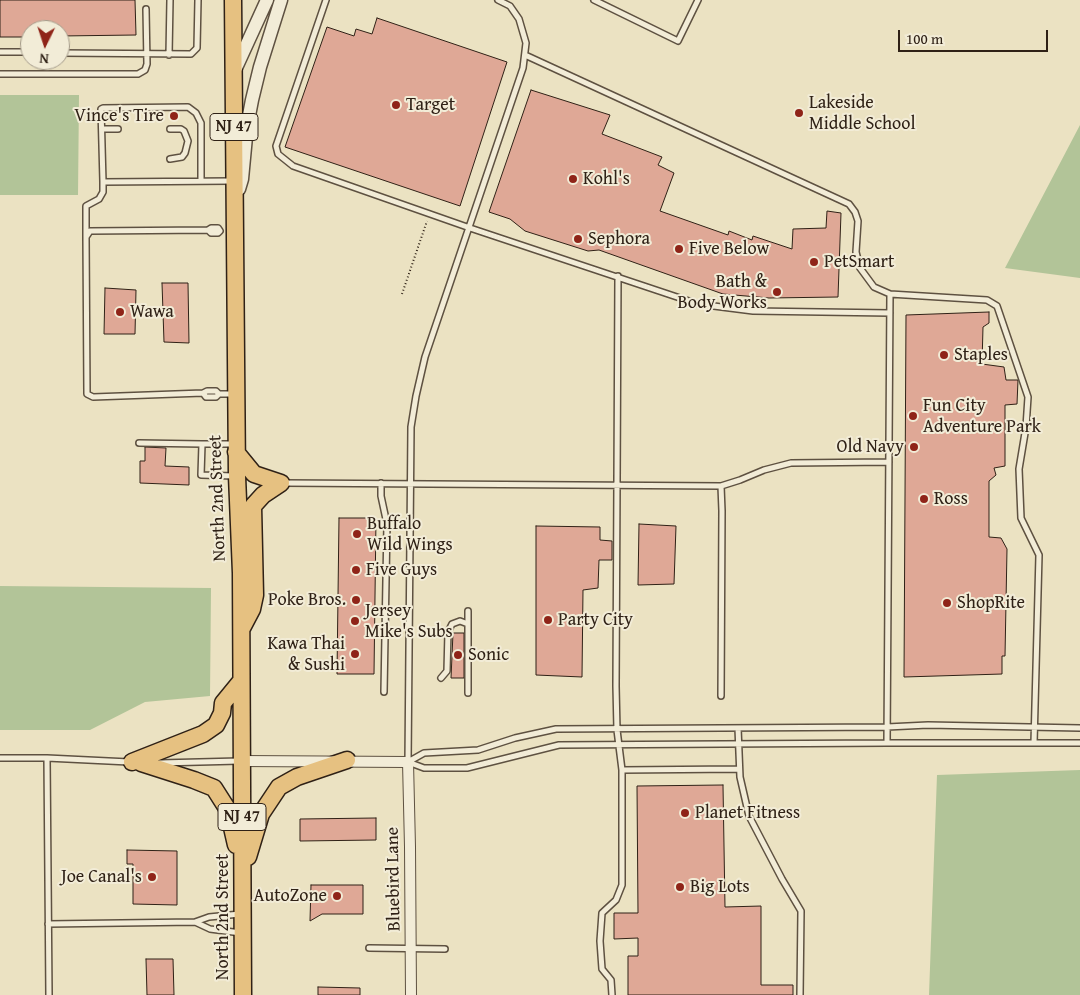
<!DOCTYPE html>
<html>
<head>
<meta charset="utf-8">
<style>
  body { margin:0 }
  #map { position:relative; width:1080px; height:995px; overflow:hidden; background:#ebe2c2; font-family:"Gentium Book Plus",serif }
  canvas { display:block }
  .north { position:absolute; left:20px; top:20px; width:50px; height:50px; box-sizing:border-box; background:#f2ecd7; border:1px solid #a49b8a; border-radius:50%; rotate:184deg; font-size:14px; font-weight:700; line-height:20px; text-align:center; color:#2f2116 }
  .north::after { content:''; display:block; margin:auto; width:18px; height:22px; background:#8f2418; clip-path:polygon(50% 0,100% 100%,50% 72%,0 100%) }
  .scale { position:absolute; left:898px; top:30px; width:150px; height:22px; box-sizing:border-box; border:2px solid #2f2116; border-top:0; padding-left:6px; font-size:15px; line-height:18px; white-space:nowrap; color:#2f2116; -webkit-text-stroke:4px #f2ecd7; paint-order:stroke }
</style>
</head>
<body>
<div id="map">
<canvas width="1080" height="995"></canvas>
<div class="north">N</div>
<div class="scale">100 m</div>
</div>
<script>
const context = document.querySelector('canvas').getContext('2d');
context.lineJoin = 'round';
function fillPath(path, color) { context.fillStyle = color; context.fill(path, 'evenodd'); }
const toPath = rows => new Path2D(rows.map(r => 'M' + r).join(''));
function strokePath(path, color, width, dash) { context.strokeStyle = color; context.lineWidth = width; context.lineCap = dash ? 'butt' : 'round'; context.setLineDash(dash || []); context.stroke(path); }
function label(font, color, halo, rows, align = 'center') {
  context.font = font + ' "Gentium Book Plus",serif'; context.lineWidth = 4; context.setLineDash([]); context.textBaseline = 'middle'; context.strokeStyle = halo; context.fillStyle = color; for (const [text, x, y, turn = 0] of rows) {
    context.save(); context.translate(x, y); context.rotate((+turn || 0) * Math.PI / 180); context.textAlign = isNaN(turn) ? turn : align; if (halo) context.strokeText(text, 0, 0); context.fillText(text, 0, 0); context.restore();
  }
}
const green = toPath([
  [0,95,79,95,78,195,0,195],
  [1080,125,1080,278,1005,268],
  [0,586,211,588,210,696,145,702,90,730,0,730],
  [1080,770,1080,995,929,995,937,775]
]);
const building = toPath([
  [0,0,135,0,136,35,60,36,60,30,30,30,30,37,0,37,0,0],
  [377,18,507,62,460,206,285,147,327,27,354,36,356,29,372,34,377,18],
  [531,90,610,115,602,134,662,157,658,165,674,173,660,211,728,235,729,231,752,240,753,236,792,249,793,229,826,228,827,211,841,213,838,297,769,298,723,294,599,250,588,251,525,231,510,219,489,212,531,90],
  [162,283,188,283,189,343,164,342,162,283],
  [105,288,136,290,135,334,104,334,105,288],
  [989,312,989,323,983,327,982,364,1004,367,1006,380,1018,380,1017,404,1005,405,1005,466,994,468,996,475,989,481,989,537,1001,538,1007,549,1005,656,1002,656,1002,674,904,677,906,315,989,312],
  [145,447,166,448,165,466,189,467,189,485,140,483,140,461,145,461,145,447],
  [339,518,376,518,374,674,337,674,339,518],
  [639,524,676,526,674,584,638,585,639,524],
  [536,526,600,527,600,540,612,541,612,560,599,560,598,588,583,590,582,677,536,675,536,526],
  [453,633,464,633,464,678,451,678,453,633],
  [723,785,725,907,761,906,761,985,793,985,793,995,628,995,628,956,638,956,638,938,614,939,614,913,638,913,637,786,723,785],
  [376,818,376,840,300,841,300,819,376,818],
  [127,850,177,851,177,905,133,904,133,864,127,864,127,850],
  [311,885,363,885,363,914,322,914,310,921,311,885],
  [146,959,173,959,174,995,147,995,146,959],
  [318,987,360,988,360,995,318,995,318,987]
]);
const path = toPath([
  [402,294,427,221]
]);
const service = toPath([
  [326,0,276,146,278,154,293,166,470,228,698,304,753,311,890,313],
  [594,0,678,41,698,0],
  [0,52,30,52],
  [60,53,191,54,197,48,198,0],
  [169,55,170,0],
  [525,55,849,204,855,212,858,221,856,252,860,268,874,287,890,294,987,300,997,306,1028,397,1026,427,1019,469,1021,518,1039,555,1034,743],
  [0,74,138,74,145,70,147,64,146,9],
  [102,129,118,129],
  [170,159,182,157,185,153,188,141,184,131,181,129,170,129],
  [103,182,101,109,103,108,188,107,196,113,201,123,201,181],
  [86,237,86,206,99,199,103,192,103,182,231,181],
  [203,393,93,397,87,394,86,237,90,231,208,230,211,228,218,228,220,231,218,233,211,233,208,230],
  [219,394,216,391,207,391,203,393,206,397,216,397,219,394,233,394],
  [139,443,202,444],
  [234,476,201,475,202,444,235,444],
  [284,483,721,486,740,480,764,470,791,463,889,462],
  [381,483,381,496,387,524,384,692],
  [468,624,468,611],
  [441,678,447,671,448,632,452,624,460,621,468,624,468,693],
  [721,696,722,511,721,486],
  [738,728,740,777,749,816,782,879,801,911,800,995],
  [887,743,890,294],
  [0,758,47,758,129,762],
  [47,758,49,995],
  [408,762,411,427,416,396,425,357,523,68,526,43,519,19,510,6,498,0],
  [408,762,424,753,478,750,515,738,556,729,887,727,928,725,1080,728],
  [408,762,424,768,467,768,559,745,887,743,1080,743],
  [160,763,239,761],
  [622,770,739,769],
  [240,914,209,917,195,922,210,929,241,933],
  [48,924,195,922],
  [369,948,445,949],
  [612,995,611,980,602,969,600,941,602,913,616,900,622,885,622,770,617,730,616,686,618,276]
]);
const minor = toPath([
  [241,761,408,762,410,847,411,995]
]);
const tertiary = toPath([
  [235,70,267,0],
  [239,189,242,179,247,126,252,100,260,67,281,0]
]);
const primary = toPath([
  [233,0,237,476,241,573,243,995],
  [236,452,254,474,281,483],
  [242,628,252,609,255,595,253,506,263,495,281,483],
  [132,762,203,734,216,725,222,713,223,703,241,681],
  [141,763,194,780,214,788,228,810,236,845],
  [248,857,261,814,279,787,297,777,347,760]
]);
const markers = [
  [396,105,5,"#8f2418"],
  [799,113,5,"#8f2418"],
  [174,116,5,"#8f2418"],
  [573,179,5,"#8f2418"],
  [578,239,5,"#8f2418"],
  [679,249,5,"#8f2418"],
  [814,262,5,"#8f2418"],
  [777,292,5,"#8f2418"],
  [120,312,5,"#8f2418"],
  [944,355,5,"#8f2418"],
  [913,416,5,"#8f2418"],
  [914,447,5,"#8f2418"],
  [924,499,5,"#8f2418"],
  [357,534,5,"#8f2418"],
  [356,570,5,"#8f2418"],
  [356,600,5,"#8f2418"],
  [947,603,5,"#8f2418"],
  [548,620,5,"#8f2418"],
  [355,621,5,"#8f2418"],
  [355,654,5,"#8f2418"],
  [458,655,5,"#8f2418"],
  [685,813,5,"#8f2418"],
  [152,877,5,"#8f2418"],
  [680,887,5,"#8f2418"],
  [337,896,5,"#8f2418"]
];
const shields = [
  [234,127,48],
  [242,817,48]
];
const shieldNames = [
  ["NJ 47",234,127],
  ["NJ 47",242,817]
];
const poiNames = [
  ["Lakeside",809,103],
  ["Middle School",809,124],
  ["Target",406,105],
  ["Vince's Tire",164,116,"right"],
  ["Kohl's",583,179],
  ["Sephora",588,239],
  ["Five Below",689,249],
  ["PetSmart",824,262],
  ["Bath &",767,282,"right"],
  ["Body Works",767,303,"right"],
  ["Wawa",130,312],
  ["Staples",954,355],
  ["Fun City",923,406],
  ["Adventure Park",923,427],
  ["Old Navy",904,447,"right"],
  ["Ross",934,499],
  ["Buffalo",367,524],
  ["Wild Wings",367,545],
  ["Five Guys",366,570],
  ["Poke Bros.",346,600,"right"],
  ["ShopRite",957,603],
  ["Jersey",365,611],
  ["Mike's Subs",365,632],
  ["Party City",558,620],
  ["Kawa Thai",345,644,"right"],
  ["& Sushi",345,665,"right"],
  ["Sonic",468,655],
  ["Planet Fitness",695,813],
  ["Joe Canal's",142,877,"right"],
  ["Big Lots",690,887],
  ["AutoZone",327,896,"right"]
];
const streetNames = [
  ["North 2nd Street",218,498,-92],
  ["Bluebird Lane",394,879,-91],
  ["North 2nd Street",223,917,-90]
];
fillPath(green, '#b2c498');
fillPath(building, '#dfa896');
strokePath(building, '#2f2116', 1);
strokePath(service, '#5e5141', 8);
strokePath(minor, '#5e5141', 12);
strokePath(tertiary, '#5e5141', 15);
strokePath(primary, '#2f2116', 19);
strokePath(path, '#2f2116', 2, [1, 2.5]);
strokePath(service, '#f2ecd7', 5);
strokePath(minor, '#f2ecd7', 10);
strokePath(tertiary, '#f2ecd7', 12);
strokePath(primary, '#e6c181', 16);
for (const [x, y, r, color] of markers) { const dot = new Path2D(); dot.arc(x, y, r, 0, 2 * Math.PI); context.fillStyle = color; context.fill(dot); strokePath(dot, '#f2ecd7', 2); }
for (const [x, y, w] of shields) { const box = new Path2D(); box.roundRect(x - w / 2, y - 13.5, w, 27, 4); context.fillStyle = '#f2ecd7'; context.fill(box); strokePath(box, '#2f2116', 1); }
label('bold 16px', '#2f2116', null, shieldNames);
label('18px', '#2f2116', '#f2ecd7', poiNames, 'left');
label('18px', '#2f2116', '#f2ecd7', streetNames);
</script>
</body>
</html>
